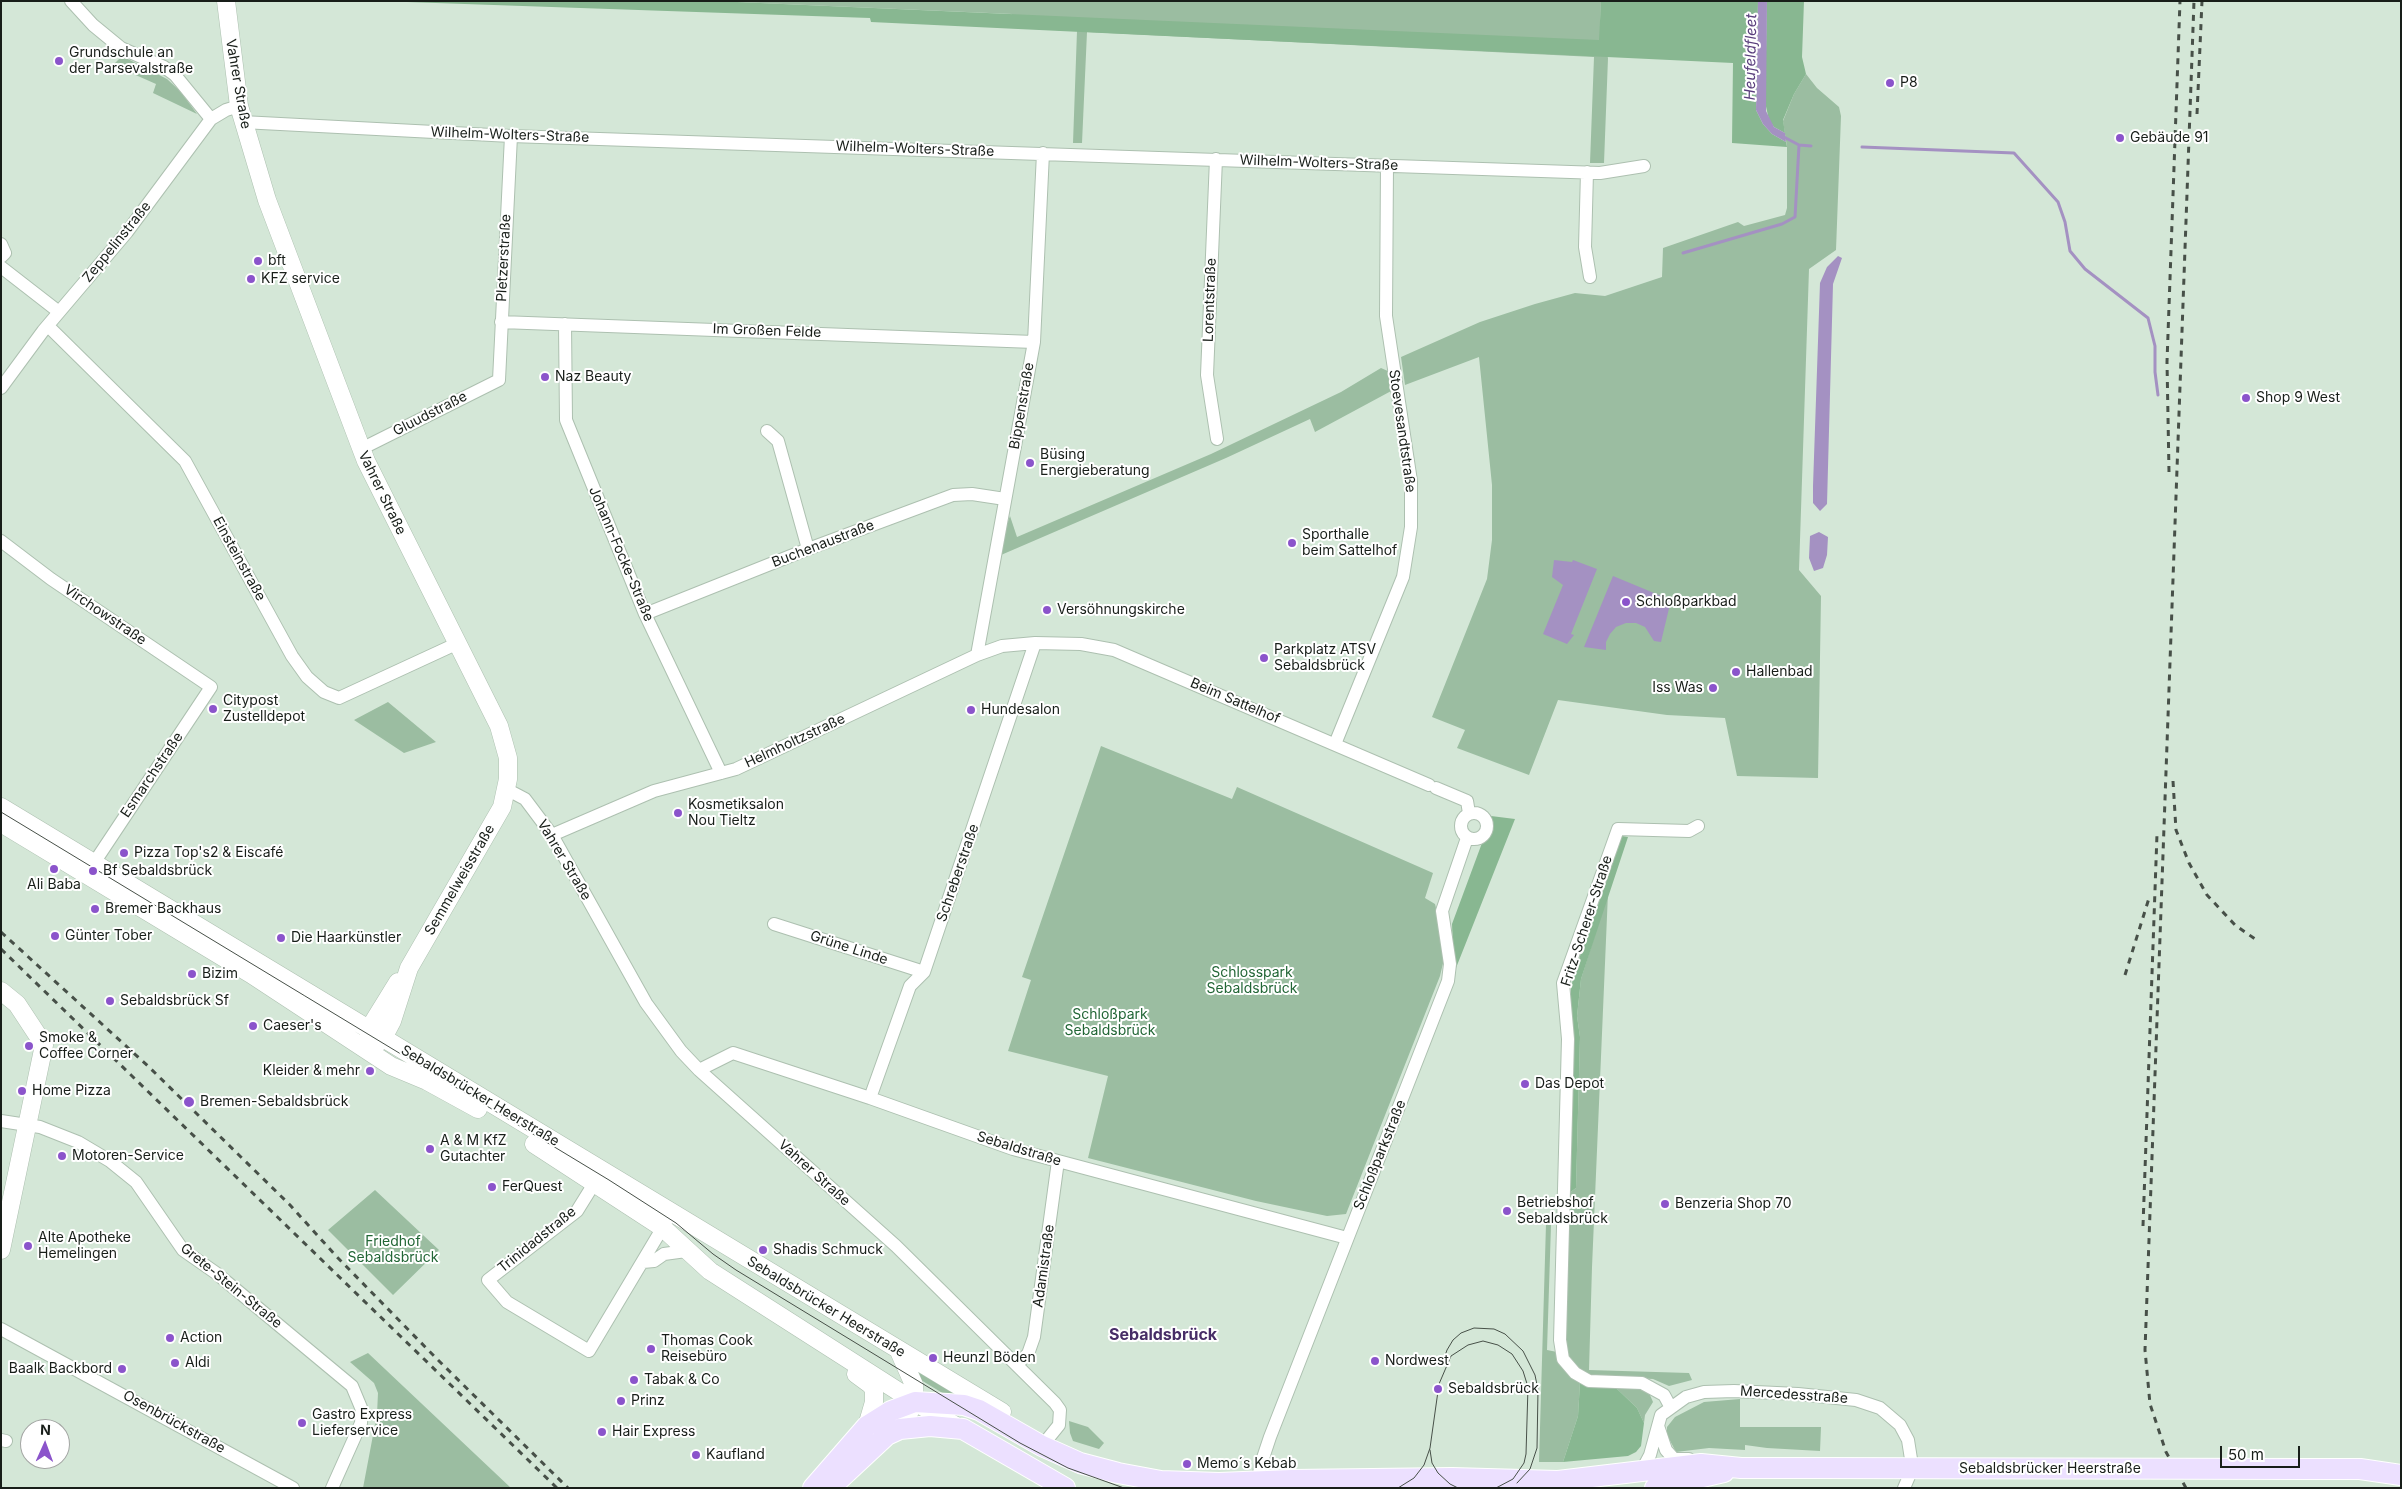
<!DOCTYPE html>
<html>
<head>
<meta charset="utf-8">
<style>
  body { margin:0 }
  #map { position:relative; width:2402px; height:1489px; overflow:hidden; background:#d4e7d7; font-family:Inter,sans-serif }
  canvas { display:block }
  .frame { position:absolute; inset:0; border:2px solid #181e19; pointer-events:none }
  .north { position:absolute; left:20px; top:1419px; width:50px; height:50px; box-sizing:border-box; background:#fff; border:1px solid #a3a5a3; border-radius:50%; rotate:2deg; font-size:14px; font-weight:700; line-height:20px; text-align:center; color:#181e19 }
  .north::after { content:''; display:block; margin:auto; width:18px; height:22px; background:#8b54cb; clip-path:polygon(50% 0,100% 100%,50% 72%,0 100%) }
  .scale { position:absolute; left:2220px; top:1446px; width:80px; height:22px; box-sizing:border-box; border:2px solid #181e19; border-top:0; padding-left:6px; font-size:15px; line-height:18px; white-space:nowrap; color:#181e19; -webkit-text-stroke:4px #fff; paint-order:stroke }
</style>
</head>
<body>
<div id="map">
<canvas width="2402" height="1489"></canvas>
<div class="frame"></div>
<div class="north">N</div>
<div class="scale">50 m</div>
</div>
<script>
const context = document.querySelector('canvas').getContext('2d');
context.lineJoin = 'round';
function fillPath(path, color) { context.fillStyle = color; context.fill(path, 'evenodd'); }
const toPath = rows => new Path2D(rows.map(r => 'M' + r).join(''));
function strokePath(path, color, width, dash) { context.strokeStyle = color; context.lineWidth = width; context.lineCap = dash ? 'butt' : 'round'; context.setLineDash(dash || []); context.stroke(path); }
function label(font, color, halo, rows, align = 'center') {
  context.font = font + ' Inter,sans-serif'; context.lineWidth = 4; context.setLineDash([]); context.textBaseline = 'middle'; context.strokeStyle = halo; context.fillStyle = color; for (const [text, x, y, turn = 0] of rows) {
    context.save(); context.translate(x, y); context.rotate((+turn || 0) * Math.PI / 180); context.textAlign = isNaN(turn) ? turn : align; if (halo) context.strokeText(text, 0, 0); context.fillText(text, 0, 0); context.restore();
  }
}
const green = toPath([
  [715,1,1601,1,1600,29,1608,58,1604,163,1590,163,1594,57,1087,32,1082,143,1073,143,1077,31,1012,28,1012,14],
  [122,56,167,79,181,92,197,114,153,93,156,84,113,65],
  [1806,74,1817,88,1839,107,1841,116,1836,250,1809,269,1799,570,1821,596,1818,778,1737,776,1725,718,1667,715,1558,700,1529,775,1457,748,1465,730,1432,717,1487,579,1492,540,1492,485,1479,357,1405,385,1401,357,1480,322,1535,304,1575,293,1605,296,1662,277,1663,248,1738,222,1744,226,1785,215,1787,208,1787,147,1783,121,1794,94],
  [1381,368,1390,372,1393,390,1315,432,1310,419,1226,458,1001,555,1005,529,1010,516,1017,537,1211,454,1341,392],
  [388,702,436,742,404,753,354,720],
  [1101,746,1232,799,1237,787,1433,873,1425,898,1435,904,1442,933,1444,959,1440,976,1346,1214,1327,1216,1256,1201,1088,1158,1108,1076,1008,1051,1031,980,1022,977],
  [1608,893,1592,1267,1589,1370,1689,1373,1692,1380,1669,1386,1653,1379,1590,1375,1580,1370,1569,1356,1566,1345,1568,1194,1576,1188,1580,1037,1577,1016,1581,979],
  [375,1190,439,1250,393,1295,328,1230],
  [1546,1224,1551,1225,1547,1350,1557,1352,1580,1382,1578,1416,1563,1462,1539,1462],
  [368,1353,511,1488,363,1488,377,1414,378,1393,374,1383,350,1362],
  [921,1369,972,1400,949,1397,916,1377],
  [1615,1387,1642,1389,1650,1395,1653,1402,1645,1415,1644,1423,1637,1408],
  [1740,1399,1740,1427,1821,1427,1820,1451,1767,1448,1745,1445,1745,1450,1709,1448,1676,1452,1667,1435,1667,1427,1675,1417,1704,1402],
  [1069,1421,1088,1427,1104,1443,1099,1449,1073,1441,1070,1433]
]);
const forest = toPath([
  [378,1,715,1,1599,40,1601,1,1758,1,1756,110,1763,124,1772,134,1786,142,1787,147,1732,143,1733,63,871,22,870,18],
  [1767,1,1804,1,1802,57,1806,74,1794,94,1783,120,1785,133,1774,127,1769,120,1765,102],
  [1491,816,1515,819,1454,973,1452,924,1482,843,1487,836],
  [1622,836,1628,837,1581,979,1577,1016,1580,1037,1576,1188,1568,1194,1571,989,1574,973],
  [1580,1382,1615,1387,1637,1408,1644,1423,1641,1446,1636,1452,1628,1456,1563,1462,1578,1416]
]);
const water = toPath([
  [1758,1,1767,1,1766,111,1774,127,1785,133,1786,142,1772,134,1763,124,1756,110],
  [1838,256,1842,258,1833,284,1827,504,1820,511,1813,503,1813,486,1820,283,1827,267],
  [1819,532,1828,537,1827,555,1823,568,1814,571,1809,558,1810,536],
  [1554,560,1572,562,1573,560,1597,569,1571,634,1574,635,1567,644,1543,634,1563,585,1552,577],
  [1613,576,1671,600,1661,642,1654,641,1645,627,1636,623,1626,623,1616,627,1610,634,1606,642,1606,650,1584,647]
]);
const stream = toPath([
  [1782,136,1799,145,1811,146],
  [1862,147,2014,153,2058,202,2065,222,2070,251,2085,269,2148,318,2155,346,2155,372,2158,395],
  [1683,253,1782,224,1795,217,1799,145]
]);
const street = toPath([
  [71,1,93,25,121,48,164,67,175,75,211,119],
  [242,122,511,136,1600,173,1644,166],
  [1216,159,1207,375,1217,439],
  [1587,172,1585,247,1590,277],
  [1,244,5,253,1,257],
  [1,267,59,312],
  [501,322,1034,342],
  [565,324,566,420,645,614,721,773],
  [48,326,185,461,292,656,307,677,324,692,339,698,456,644],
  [1,388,43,331,127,232,211,119,226,110,239,106],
  [767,431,778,441,808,549],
  [361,449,499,380,511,136],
  [1,541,51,579,211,687,94,863],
  [645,614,808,549,953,495,972,494,1005,499],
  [977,655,1034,342,1043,153],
  [1335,744,1403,577,1411,527,1411,481,1386,316,1387,165],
  [1436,788,1467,801,1469,813],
  [506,789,525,799,552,835,646,1003,681,1051,699,1070,896,1246,1055,1403,1060,1410,1059,1425,1042,1446],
  '1461 826a13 13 0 1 1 26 0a13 13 0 1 1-26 0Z',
  [552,835,654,791,736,769,977,655,1002,646,1035,643,1081,644,1114,650,1429,785],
  [774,924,924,972],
  [699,1070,733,1053,870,1098,1013,1149,1347,1238],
  [870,1098,910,986,924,972,1035,643],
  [1,1121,40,1127,78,1142,110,1161,136,1182,183,1250,216,1273,352,1386,362,1410,361,1423,332,1488],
  [595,1182,577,1211,488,1280,507,1302,589,1351,666,1222],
  [643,1262,654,1261,664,1254,686,1251],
  [1,1329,293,1488],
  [1017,1364,1028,1354,1034,1337,1058,1161],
  [1670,1406,1664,1395,1642,1383,1589,1381,1575,1373,1563,1359,1560,1340,1568,1039,1563,983,1618,829,1689,831,1698,826],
  [1658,1426,1666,1450,1674,1459,1689,1459],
  [1,1440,6,1441],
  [1642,1470,1650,1455,1661,1415,1686,1397,1704,1392,1734,1391,1798,1394,1856,1400,1880,1408,1900,1425,1908,1440,1911,1459,1910,1474,1904,1488],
  [1258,1482,1260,1467,1270,1437,1448,981,1450,964,1442,911,1467,838]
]);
const secondary = toPath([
  [226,1,239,106,267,200,366,461,499,726,508,758,508,779,502,807,409,968,392,1021,383,1038,369,1051],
  [1,807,1002,1412],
  [1,823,251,974,391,1066,427,1081,478,1109],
  [1,991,17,1004,44,1045,1,1250],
  [369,1041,369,1029,398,982],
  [534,1144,663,1228,710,1271,915,1402,961,1429],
  [899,1351,914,1385,915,1402,900,1429],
  [856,1374,871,1385,874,1390,874,1402,867,1426]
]);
const primary = toPath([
  [2306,1469,2360,1469,2401,1475],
  [813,1488,867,1426,891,1411,915,1402,964,1405,979,1410,1042,1446,1080,1463,1118,1473,1161,1481,1219,1483,1292,1480,1452,1478,1558,1481,1701,1464,1741,1468,1820,1468],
  [830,1488,887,1435,900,1429,930,1426,963,1429,1065,1488],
  [1655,1488,1724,1472]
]);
const tram = toPath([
  [1,812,609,1180,676,1223,713,1254,736,1270,1020,1443,1068,1468,1124,1488],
  [1442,1364,1447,1350,1453,1340,1461,1333,1474,1328,1494,1329,1505,1334,1523,1351,1535,1375,1538,1390,1537,1448,1530,1469,1517,1483],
  [1430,1450,1432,1463,1438,1473,1450,1484,1458,1488],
  [1398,1488,1414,1478,1424,1465,1430,1448,1439,1384,1451,1356,1468,1345,1483,1341,1498,1345,1512,1354,1523,1371,1528,1387,1526,1454,1524,1463,1513,1479,1496,1488]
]);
const rail = toPath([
  [2197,114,2202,1],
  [2169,472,2167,362,2180,1],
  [2173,781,2176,830,2189,863,2207,895,2235,925,2255,939],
  [1,932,149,1067,290,1205,337,1257,437,1359,568,1488],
  [1,949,557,1488],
  [2125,975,2150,895],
  [2143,1226,2157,834],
  [2186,1488,2166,1452,2150,1404,2145,1350,2194,1]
]);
const primaryBridge = toPath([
  [1820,1468,2306,1469]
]);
const markers = [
  [59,61,5,"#8b54cb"],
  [1890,83,5,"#8b54cb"],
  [2120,138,5,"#8b54cb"],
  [258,261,5,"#8b54cb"],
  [251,279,5,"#8b54cb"],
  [545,377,5,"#8b54cb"],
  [2246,398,5,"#8b54cb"],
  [1030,463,5,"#8b54cb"],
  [1292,543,5,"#8b54cb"],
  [1626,602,5,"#8b54cb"],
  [1047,610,5,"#8b54cb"],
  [1264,658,5,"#8b54cb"],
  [1736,672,5,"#8b54cb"],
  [1713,688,5,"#8b54cb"],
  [213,709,5,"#8b54cb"],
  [971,710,5,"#8b54cb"],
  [678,813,5,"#8b54cb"],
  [124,853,5,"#8b54cb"],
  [54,869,5,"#8b54cb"],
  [93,871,5,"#8b54cb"],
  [95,909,5,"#8b54cb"],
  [55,936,5,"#8b54cb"],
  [281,938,5,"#8b54cb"],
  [192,974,5,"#8b54cb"],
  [110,1001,5,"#8b54cb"],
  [253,1026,5,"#8b54cb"],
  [29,1046,5,"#8b54cb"],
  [370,1071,5,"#8b54cb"],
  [1525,1084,5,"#8b54cb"],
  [22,1091,5,"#8b54cb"],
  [189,1102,6,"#8b54cb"],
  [430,1149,5,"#8b54cb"],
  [62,1156,5,"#8b54cb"],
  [492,1187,5,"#8b54cb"],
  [1665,1204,5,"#8b54cb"],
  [1507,1211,5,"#8b54cb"],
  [28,1246,5,"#8b54cb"],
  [763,1250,5,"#8b54cb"],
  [170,1338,5,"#8b54cb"],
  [651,1349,5,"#8b54cb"],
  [933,1358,5,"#8b54cb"],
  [1375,1361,5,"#8b54cb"],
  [175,1363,5,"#8b54cb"],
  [122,1369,5,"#8b54cb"],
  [634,1380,5,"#8b54cb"],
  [1438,1389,5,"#8b54cb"],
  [621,1401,5,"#8b54cb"],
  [302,1423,5,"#8b54cb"],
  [602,1432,5,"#8b54cb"],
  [696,1455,5,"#8b54cb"],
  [1187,1464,5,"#8b54cb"]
];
const poiNames = [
  ["Grundschule an",69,53],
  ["der Parsevalstraße",69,69],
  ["P8",1900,83],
  ["Gebäude 91",2130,138],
  ["bft",268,261],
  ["KFZ service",261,279],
  ["Naz Beauty",555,377],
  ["Shop 9 West",2256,398],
  ["Büsing",1040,455],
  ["Energieberatung",1040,471],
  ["Sporthalle",1302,535],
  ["beim Sattelhof",1302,551],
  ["Schloßparkbad",1636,602],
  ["Versöhnungskirche",1057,610],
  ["Parkplatz ATSV",1274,650],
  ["Sebaldsbrück",1274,666],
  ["Hallenbad",1746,672],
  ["Iss Was",1703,688,"right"],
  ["Citypost",223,701],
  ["Zustelldepot",223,717],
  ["Hundesalon",981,710],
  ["Kosmetiksalon",688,805],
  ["Nou Tieltz",688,821],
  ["Pizza Top's2 & Eiscafé",134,853],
  ["Bf Sebaldsbrück",103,871],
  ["Ali Baba",54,885,"center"],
  ["Bremer Backhaus",105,909],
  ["Günter Tober",65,936],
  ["Die Haarkünstler",291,938],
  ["Bizim",202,974],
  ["Sebaldsbrück Sf",120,1001],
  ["Caeser's",263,1026],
  ["Smoke &",39,1038],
  ["Coffee Corner",39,1054],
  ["Kleider & mehr",360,1071,"right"],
  ["Das Depot",1535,1084],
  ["Home Pizza",32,1091],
  ["Bremen-Sebaldsbrück",200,1102],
  ["A & M KfZ",440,1141],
  ["Gutachter",440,1157],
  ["Motoren-Service",72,1156],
  ["FerQuest",502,1187],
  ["Betriebshof",1517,1203],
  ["Sebaldsbrück",1517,1219],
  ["Benzeria Shop 70",1675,1204],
  ["Alte Apotheke",38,1238],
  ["Hemelingen",38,1254],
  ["Shadis Schmuck",773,1250],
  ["Action",180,1338],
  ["Thomas Cook",661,1341],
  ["Reisebüro",661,1357],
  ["Heunzl Böden",943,1358],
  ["Nordwest",1385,1361],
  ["Aldi",185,1363],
  ["Baalk Backbord",112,1369,"right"],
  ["Tabak & Co",644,1380],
  ["Sebaldsbrück",1448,1389],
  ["Prinz",631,1401],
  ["Gastro Express",312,1415],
  ["Lieferservice",312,1431],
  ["Hair Express",612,1432],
  ["Kaufland",706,1455],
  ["Memo´s Kebab",1197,1464]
];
const streetNames = [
  ["Vahrer Straße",238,84,80],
  ["Wilhelm-Wolters-Straße",510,135,2],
  ["Wilhelm-Wolters-Straße",915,149,2],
  ["Wilhelm-Wolters-Straße",1319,163,2],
  ["Zeppelinstraße",117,242,-51],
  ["Pletzerstraße",504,258,-87],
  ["Lorentstraße",1210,300,-88],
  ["Im Großen Felde",767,331,2],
  ["Bippenstraße",1022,406,-80],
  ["Gluudstraße",430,414,-27],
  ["Stoevesandtstraße",1402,431,82],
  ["Vahrer Straße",382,493,64],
  ["Buchenaustraße",823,544,-21],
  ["Johann-Focke-Straße",621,554,67],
  ["Einsteinstraße",239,559,61],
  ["Virchowstraße",105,615,34],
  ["Beim Sattelhof",1235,701,23],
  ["Helmholtzstraße",795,741,-25],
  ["Esmarchstraße",152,775,-56],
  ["Vahrer Straße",564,860,59],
  ["Schreberstraße",958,873,-71],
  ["Semmelweisstraße",460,880,-60],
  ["Fritz-Scherer-Straße",1587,921,-72],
  ["Grüne Linde",849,948,18],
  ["Sebaldsbrücker Heerstraße",480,1096,31],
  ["Sebaldstraße",1019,1149,17],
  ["Schloßparkstraße",1380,1155,-68],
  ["Vahrer Straße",814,1173,42],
  ["Trinidadstraße",537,1240,-39],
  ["Adamistraße",1044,1266,-82],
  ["Grete-Stein-Straße",231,1286,39],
  ["Sebaldsbrücker Heerstraße",826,1307,31],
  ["Mercedesstraße",1794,1395,4],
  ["Osenbrückstraße",174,1422,29],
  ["Sebaldsbrücker Heerstraße",2050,1469]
];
const parkNames = [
  ["Schlosspark",1252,973],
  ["Sebaldsbrück",1252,989],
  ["Schloßpark",1110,1015],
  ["Sebaldsbrück",1110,1031],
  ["Friedhof",393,1242],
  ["Sebaldsbrück",393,1258]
];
const waterNames = [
  ["Heufeldfleet",1751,57,-89]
];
const quarterNames = [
  ["Sebaldsbrück",1163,1335]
];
fillPath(green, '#9bbda1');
fillPath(forest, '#88b791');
fillPath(water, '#a491c2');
strokePath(stream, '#a491c2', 3);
strokePath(street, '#adc0b0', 14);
strokePath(secondary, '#adc0b0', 19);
strokePath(primary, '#fff', 22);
strokePath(street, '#fff', 12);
strokePath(secondary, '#fff', 18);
strokePath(primary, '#ece0ff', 20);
strokePath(tram, '#475048', 1);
strokePath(rail, '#475048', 3, [6, 6]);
strokePath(primaryBridge, '#fff', 22, []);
strokePath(primaryBridge, '#ece0ff', 20);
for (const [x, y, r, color] of markers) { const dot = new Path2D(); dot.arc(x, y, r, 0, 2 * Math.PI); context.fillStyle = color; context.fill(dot); strokePath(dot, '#fff', 2); }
label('14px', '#181e19', '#fff', poiNames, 'left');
label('14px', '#181e19', '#fff', streetNames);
label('14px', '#226636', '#fff', parkNames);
label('italic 15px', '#5a3f7d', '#fff', waterNames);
label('bold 16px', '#472d67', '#fff', quarterNames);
</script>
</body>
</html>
